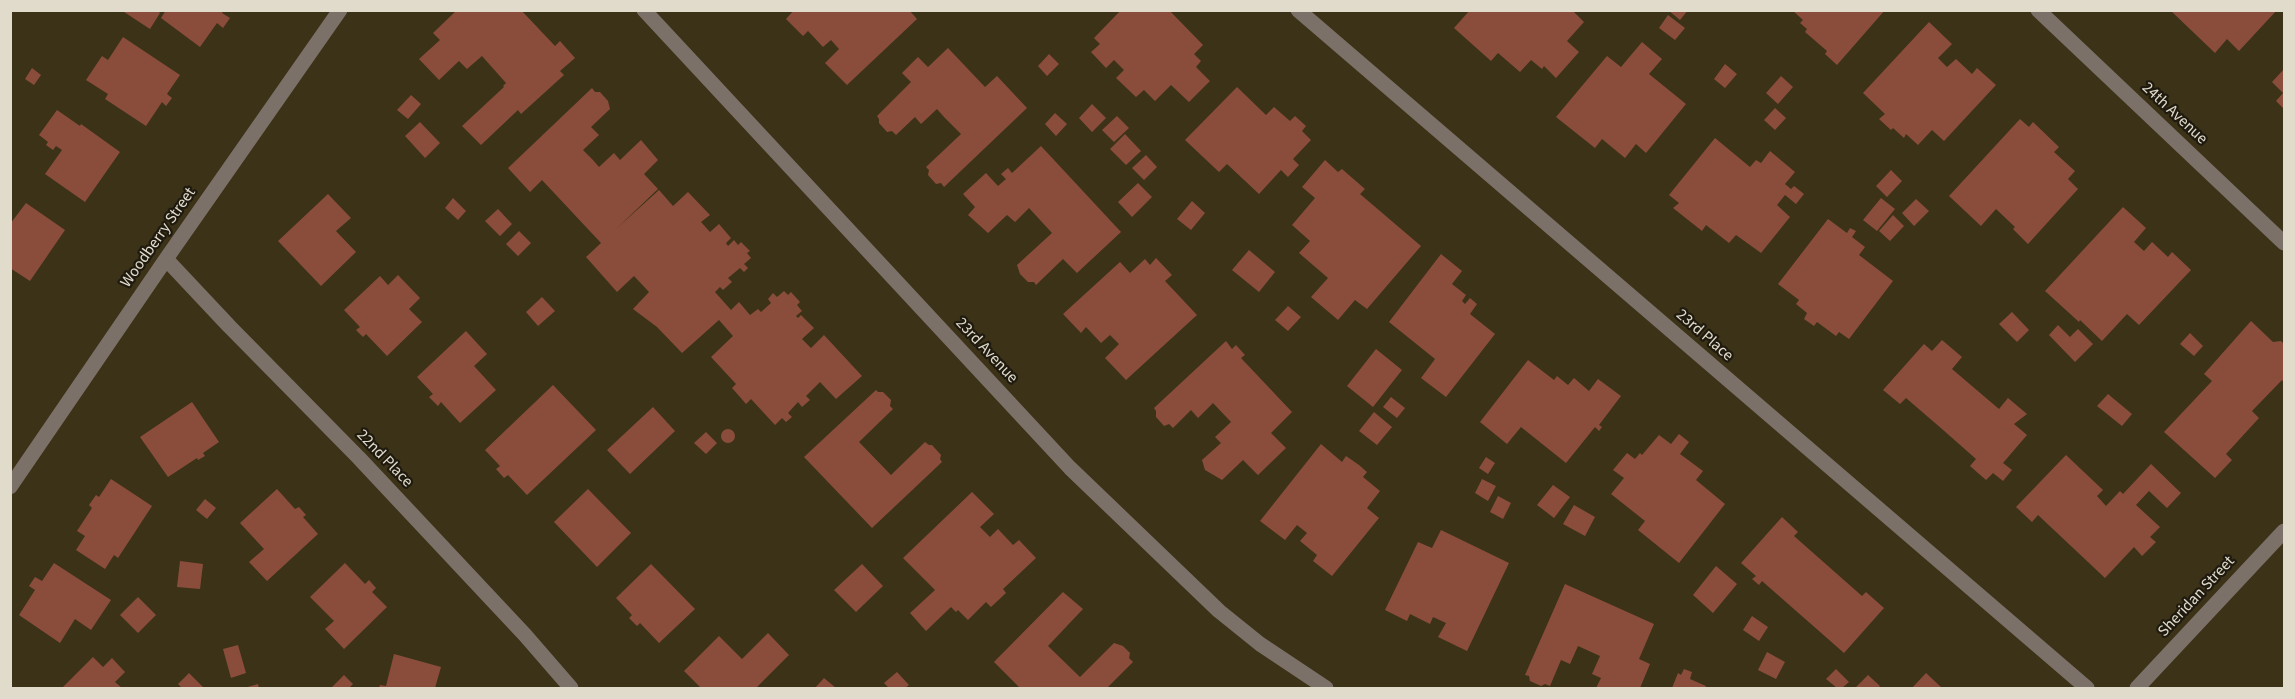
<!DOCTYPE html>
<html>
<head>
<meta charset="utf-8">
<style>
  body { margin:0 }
  #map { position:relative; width:2295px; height:699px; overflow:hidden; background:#3c3217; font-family:"Source Sans 3",sans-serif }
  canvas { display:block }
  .frame { position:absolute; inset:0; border:12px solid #e1dbcb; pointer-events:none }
</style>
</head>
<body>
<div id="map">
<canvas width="2295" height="699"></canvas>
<div class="frame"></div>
</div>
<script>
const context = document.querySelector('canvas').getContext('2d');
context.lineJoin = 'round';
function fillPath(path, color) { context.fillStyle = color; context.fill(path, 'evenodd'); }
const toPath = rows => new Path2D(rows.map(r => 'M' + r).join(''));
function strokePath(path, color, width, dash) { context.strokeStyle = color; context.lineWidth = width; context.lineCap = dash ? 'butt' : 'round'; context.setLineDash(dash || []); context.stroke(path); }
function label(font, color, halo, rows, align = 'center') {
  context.font = font + ' "Source Sans 3",sans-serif'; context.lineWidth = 4.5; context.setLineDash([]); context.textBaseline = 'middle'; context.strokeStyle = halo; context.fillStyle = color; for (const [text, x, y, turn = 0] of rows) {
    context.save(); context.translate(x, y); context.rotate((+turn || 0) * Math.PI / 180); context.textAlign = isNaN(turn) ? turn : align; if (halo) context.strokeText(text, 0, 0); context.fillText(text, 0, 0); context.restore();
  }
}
const building = toPath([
  [121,10,157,10,160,13,150,29],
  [166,10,224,10,222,13,230,18,223,28,217,23,200,47,161,18],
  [457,10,521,10,555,46,560,41,575,58,560,71,564,75,521,114,518,110,481,145,462,126,504,87,503,86,506,83,482,56,467,69,459,61,439,80,419,59,440,40,433,33],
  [794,10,909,10,917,19,847,85,825,63,839,49,831,40,823,47,808,31,803,36,786,19],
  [1121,10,1169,10,1203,45,1194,54,1201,61,1196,67,1210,81,1189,102,1171,85,1155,101,1144,90,1136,97,1116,78,1124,70,1114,60,1106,68,1091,52,1100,44,1094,38],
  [1470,10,1572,10,1584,22,1567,41,1579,52,1556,78,1544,66,1542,69,1531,60,1520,72,1498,53,1491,61,1454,28],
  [1668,10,1688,10,1680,20],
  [1792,10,1885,10,1837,65,1825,54,1827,51,1805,32,1807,29,1800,23,1803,20],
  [2170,10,2277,10,2239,51,2227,39,2215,53],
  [1668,15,1685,28,1675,40,1659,28],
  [1929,22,1952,44,1938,58,1947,67,1956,59,1972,74,1977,68,1996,85,1944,141,1932,130,1918,145,1906,134,1904,138,1893,128,1891,130,1879,119,1885,114,1863,93],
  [123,37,180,75,167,94,172,98,166,106,162,102,146,126,105,99,108,94,86,80,102,56,108,60],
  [1642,42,1662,59,1649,74,1686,104,1646,153,1636,144,1625,158,1602,139,1595,148,1556,117,1607,56,1621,67],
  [948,48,985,87,997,76,1027,108,944,187,941,183,936,184,928,175,929,170,926,167,961,134,944,117,937,109,921,124,915,117,896,135,892,131,887,132,879,123,879,119,877,116,911,82,902,73,918,57,928,67],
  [1049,54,1059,64,1047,76,1038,66],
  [1725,64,1737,74,1725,88,1714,79],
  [32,68,41,75,34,85,25,79],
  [2284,69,2284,109,2276,101,2283,93,2272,82],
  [1781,76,1793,87,1778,104,1766,93],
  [1237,87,1266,115,1274,107,1290,121,1295,116,1306,126,1302,131,1311,140,1293,159,1299,165,1288,177,1281,170,1259,194,1227,164,1219,172,1185,140],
  [592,88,595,92,600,92,608,101,610,109,591,127,599,135,583,150,593,160,599,167,614,153,620,160,641,140,658,160,644,174,658,189,616,229,659,190,673,206,688,192,710,215,701,222,710,232,719,224,731,238,726,243,728,246,734,240,738,245,741,242,750,251,747,253,751,258,744,264,748,268,744,272,740,268,728,278,732,282,723,290,720,287,715,292,731,310,739,302,750,315,758,309,761,312,771,303,768,299,773,293,777,297,784,291,788,295,791,292,800,302,797,305,802,311,796,316,798,318,801,315,814,328,802,339,811,348,824,335,862,376,836,399,820,382,806,396,810,400,802,407,798,402,788,413,792,417,786,422,782,418,775,425,751,399,746,404,740,397,732,388,736,384,711,357,733,336,719,320,682,353,657,327,633,309,649,292,634,276,617,292,586,257,601,243,542,180,530,192,508,168],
  [411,95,421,104,408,119,397,110],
  [1092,104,1106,118,1092,132,1079,118],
  [1775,108,1786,118,1775,130,1764,120],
  [57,110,80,126,81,124,120,152,85,202,45,174,62,150,56,146,53,150,46,145,48,142,39,135],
  [1055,113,1067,124,1056,136,1045,124],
  [1117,116,1129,128,1114,142,1102,130],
  [2020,119,2029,127,2033,122,2059,147,2054,152,2075,171,2068,179,2078,189,2028,244,2013,229,2015,227,1996,209,1981,226,1949,196],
  [420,122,440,143,425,158,405,136],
  [1125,134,1141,151,1126,165,1110,149],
  [1715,138,1750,167,1756,160,1761,163,1770,151,1795,172,1785,184,1791,189,1794,186,1804,194,1796,204,1785,195,1777,205,1790,217,1761,253,1736,235,1729,243,1706,225,1702,231,1673,208,1679,203,1669,195],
  [1041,146,1121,232,1077,273,1063,259,1036,285,1034,282,1028,282,1020,274,1017,265,1052,233,1029,208,1015,222,1007,215,988,233,968,215,975,207,963,194,986,173,998,186,1006,179,1001,174,1008,168,1012,173],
  [1146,155,1157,167,1144,180,1132,168],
  [1325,160,1338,172,1342,169,1365,189,1360,194,1421,246,1367,309,1355,300,1338,320,1311,297,1328,278,1299,253,1310,241,1292,225,1315,198,1302,187],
  [1891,170,1902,181,1887,197,1876,186],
  [1138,183,1152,197,1132,217,1118,202],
  [328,194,351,218,336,231,356,252,321,286,278,241],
  [453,198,466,211,458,220,445,208],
  [1881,198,1895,209,1877,231,1863,220],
  [1916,199,1929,211,1914,226,1902,213],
  [1192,201,1205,213,1191,230,1177,219],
  [26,203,65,230,30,281,10,268,10,224],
  [2123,207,2146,228,2134,242,2144,251,2152,242,2168,257,2172,252,2191,270,2139,325,2127,314,2102,341,2080,320,2079,322,2045,291],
  [498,209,512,224,500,236,485,221],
  [1893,215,1904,226,1890,241,1879,231],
  [1828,219,1847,233,1850,228,1856,231,1852,237,1865,247,1859,255,1893,281,1849,339,1839,332,1836,336,1817,322,1814,326,1804,319,1807,313,1796,304,1799,300,1778,284],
  [519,231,531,243,518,256,506,244],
  [1249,250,1275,272,1259,292,1232,270],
  [1441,254,1462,271,1452,284,1466,295,1462,301,1465,304,1470,298,1477,304,1470,314,1495,334,1446,397,1421,378,1435,359,1389,322],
  [1156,258,1172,275,1165,281,1197,315,1126,380,1105,358,1119,344,1110,335,1101,343,1086,327,1081,333,1063,314,1120,262,1130,273,1145,259,1150,265],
  [398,275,420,298,409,309,422,322,387,356,366,334,363,337,356,330,360,327,344,310,380,276,388,285],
  [542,297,555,311,538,326,526,312],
  [1288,306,1301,317,1288,331,1275,320],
  [2012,312,2029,330,2017,342,1999,324],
  [2251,321,2273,342,2281,341,2284,344,2284,383,2282,380,2252,411,2259,418,2226,454,2232,460,2215,478,2164,432,2212,381,2204,374],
  [2058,325,2070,337,2078,329,2093,344,2075,362,2049,335],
  [466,331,487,354,474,366,496,390,460,423,441,402,438,406,429,397,433,394,417,377],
  [2190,333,2203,346,2194,356,2180,344],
  [1942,340,1962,357,1952,369,1999,409,2008,398,2027,414,2014,424,2027,435,2003,463,2012,470,2003,481,1993,473,1986,480,1970,466,1976,459,1942,429,1906,398,1900,404,1883,390,1924,344,1932,351],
  [1226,341,1232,349,1236,345,1245,355,1241,358,1292,412,1271,433,1286,448,1258,475,1243,460,1222,480,1205,470,1202,460,1221,443,1215,437,1231,422,1213,403,1198,418,1191,410,1173,428,1169,424,1164,426,1156,417,1156,411,1154,408],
  [1376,349,1402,370,1373,407,1347,386],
  [1528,360,1554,380,1557,376,1568,385,1574,378,1589,391,1598,379,1621,396,1599,425,1602,427,1599,431,1595,427,1566,463,1521,427,1507,444,1480,422],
  [553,385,596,430,527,495,508,475,504,478,496,469,500,466,485,450],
  [876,390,878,392,883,392,891,400,890,406,893,409,859,442,891,475,925,442,929,445,932,445,941,455,940,459,942,462,872,528,804,457],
  [2108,394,2132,414,2122,426,2097,406],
  [1391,397,1405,408,1397,418,1383,407],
  [192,402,219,442,203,453,205,456,198,460,197,458,168,477,140,437],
  [653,407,675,431,630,474,607,450],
  [1374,412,1392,427,1377,445,1359,431],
  '721 436a7 7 0 1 1 14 0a7 7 0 1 1-14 0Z',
  [706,432,717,443,706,454,694,443],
  [1679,434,1689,442,1680,454,1703,471,1696,480,1725,504,1679,563,1638,530,1645,521,1611,494,1624,478,1613,470,1627,453,1635,459,1640,453,1642,455,1659,435,1671,444],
  [1321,444,1342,462,1346,456,1359,465,1367,472,1363,477,1380,491,1367,508,1379,518,1332,576,1313,561,1317,555,1300,541,1307,533,1297,525,1285,540,1260,521],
  [2066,455,2103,490,2097,496,2106,506,2120,491,2123,494,2151,464,2181,493,2167,508,2149,491,2136,505,2160,527,2150,537,2156,542,2142,556,2134,547,2105,578,2038,515,2032,522,2016,507],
  [1486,457,1495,463,1488,474,1479,468],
  [111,479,152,506,118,558,114,555,105,569,76,550,85,536,77,531,92,508,89,505,96,495,99,497],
  [1482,479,1496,486,1488,501,1475,493],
  [1553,485,1570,497,1554,518,1537,505],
  [277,489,295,509,299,507,306,515,303,517,318,534,267,581,249,562,264,549,240,523],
  [588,489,631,533,597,567,554,522],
  [972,492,994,514,980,527,990,537,998,529,1013,545,1019,540,1036,558,1003,589,1006,593,991,607,986,602,968,620,958,610,956,612,951,607,926,631,910,613,935,590,903,558],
  [1498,496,1511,503,1503,519,1490,512],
  [205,499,216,508,207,519,196,510],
  [1574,505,1595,517,1585,536,1563,524],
  [1782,517,1798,532,1794,536,1862,596,1866,592,1884,608,1844,653,1762,581,1759,585,1752,579,1756,576,1741,563],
  [1441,530,1509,563,1467,651,1438,637,1446,623,1433,617,1430,624,1410,614,1407,621,1385,610,1418,542,1432,548],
  [180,561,203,564,200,589,177,587],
  [54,563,111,600,91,630,75,619,60,643,19,615,35,590,29,586,35,577,42,581],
  [345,563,365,584,369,580,376,588,372,592,387,607,344,649,325,629,334,621,310,597],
  [651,564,695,609,659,643,640,623,637,626,629,618,632,615,616,598],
  [862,564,883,586,856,612,834,590],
  [1716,566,1737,584,1713,613,1693,595],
  [1565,584,1654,624,1639,659,1650,664,1640,688,1596,688,1601,678,1592,674,1600,656,1578,646,1570,664,1561,660,1550,686,1545,684,1541,686,1530,681,1529,676,1525,675],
  [1063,592,1083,609,1048,646,1080,677,1114,643,1123,646,1130,653,1129,658,1133,662,1107,688,1020,688,994,662],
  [138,597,156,615,138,633,120,615],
  [1752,616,1768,627,1759,641,1743,630],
  [768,633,789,655,756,688,701,688,684,671,719,636,742,659],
  [238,645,246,673,231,678,223,649],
  [1767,652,1785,662,1776,679,1758,670],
  [394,654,441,667,435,688,379,688,380,685,386,686],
  [93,657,103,667,112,658,125,672,115,682,122,688,62,688],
  [1684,669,1692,672,1690,679,1706,686,1705,688,1672,688,1678,673,1681,675],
  [1836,669,1849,682,1842,688,1837,688,1826,679],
  [897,672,909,685,905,688,889,688,884,683],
  [189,673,204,688,182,688,178,684],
  [1926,673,1942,688,1912,688],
  [344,675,353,684,349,688,333,688,332,687],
  [1868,675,1880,686,1878,688,1856,687],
  [824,678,836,688,815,688],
  [258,684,259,688,244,688]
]);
const minor = toPath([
  [644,10,1070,468,1219,611,1260,644,1326,688],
  [1298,10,2087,688],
  [2038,10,2284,243],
  [166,259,229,326,359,458,525,635,571,688],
  [10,487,166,259,340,10],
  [2137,688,2284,531]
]);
const streetNames = [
  ["24th Avenue",2174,114,43],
  ["Woodberry Street",159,238,-55],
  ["23rd Place",1704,336,41],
  ["23rd Avenue",986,351,47],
  ["22nd Place",384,459,46],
  ["Sheridan Street",2197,597,-47]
];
fillPath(building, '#8a4d3b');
strokePath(minor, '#7c7168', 15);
label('16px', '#e1dbcb', '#1f1a0f', streetNames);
</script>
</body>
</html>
